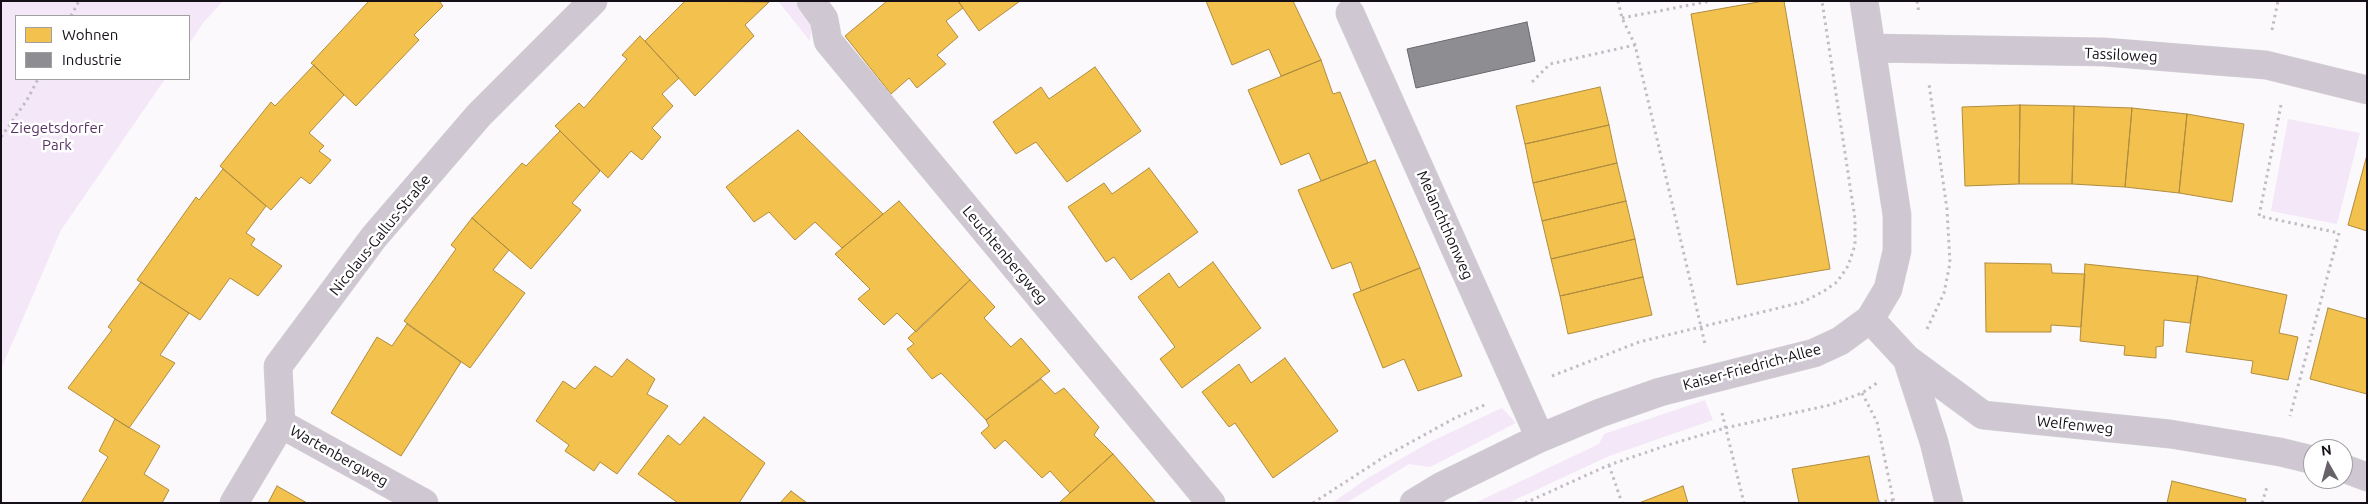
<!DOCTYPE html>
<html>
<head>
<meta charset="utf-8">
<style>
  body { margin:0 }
  #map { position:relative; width:2368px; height:504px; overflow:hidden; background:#fbf9fc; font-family:Ubuntu,sans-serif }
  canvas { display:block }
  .frame { position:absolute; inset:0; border:2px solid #151017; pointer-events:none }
  .legend { position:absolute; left:15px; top:15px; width:175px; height:65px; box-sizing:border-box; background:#fff; border:1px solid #a19fa2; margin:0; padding:6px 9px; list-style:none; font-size:15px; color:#151017 }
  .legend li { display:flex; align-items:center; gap:10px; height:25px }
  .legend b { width:25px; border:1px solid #a19fa2 }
  .north { position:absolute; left:2303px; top:439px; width:50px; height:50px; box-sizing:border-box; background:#fff; border:1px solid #a19fa2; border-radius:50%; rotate:353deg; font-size:14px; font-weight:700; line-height:20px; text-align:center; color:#151017 }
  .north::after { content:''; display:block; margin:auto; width:18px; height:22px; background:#666267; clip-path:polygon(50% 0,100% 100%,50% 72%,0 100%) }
</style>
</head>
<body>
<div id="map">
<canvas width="2368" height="504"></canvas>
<div class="frame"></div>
<ul class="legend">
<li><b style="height:14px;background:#f2c14e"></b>Wohnen</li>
<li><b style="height:14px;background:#8d8d92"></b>Industrie</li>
</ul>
<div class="north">N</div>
</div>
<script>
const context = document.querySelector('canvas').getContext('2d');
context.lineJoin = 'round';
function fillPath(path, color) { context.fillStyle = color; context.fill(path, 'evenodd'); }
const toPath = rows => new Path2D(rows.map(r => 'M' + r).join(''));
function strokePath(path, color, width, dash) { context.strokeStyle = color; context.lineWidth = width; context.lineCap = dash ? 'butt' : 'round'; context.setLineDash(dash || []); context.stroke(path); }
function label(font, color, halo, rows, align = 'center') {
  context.font = font + ' Ubuntu,sans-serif'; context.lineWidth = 5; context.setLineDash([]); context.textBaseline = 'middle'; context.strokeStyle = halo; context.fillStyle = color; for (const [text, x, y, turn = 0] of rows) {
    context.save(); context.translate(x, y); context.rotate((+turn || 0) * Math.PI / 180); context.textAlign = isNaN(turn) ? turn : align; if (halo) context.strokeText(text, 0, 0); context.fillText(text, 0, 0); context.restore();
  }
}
const green = toPath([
  [1,1,223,1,203,23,189,44,189,16,16,16,16,79,165,79,61,230,1,369],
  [778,1,795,1,812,22,810,41],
  [2288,119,2360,133,2337,224,2271,211],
  [1705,400,1713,420,1609,456,1508,503,1475,503,1599,444,1604,434],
  [1502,408,1516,423,1430,467,1409,464,1346,503,1332,503,1368,478,1430,442]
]);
const homes = toPath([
  [369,1,439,1,443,6,414,35,419,40,356,106,311,63,369,1],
  [685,1,769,2,745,25,754,36,695,96,645,41,685,1],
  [887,1,958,1,963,8,946,21,958,37,937,55,946,64,917,88,909,78,891,94,845,36,887,1],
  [958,1,1020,1,979,31,958,1],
  [1206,1,1293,1,1321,60,1281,76,1269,49,1232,65,1206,1],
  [1764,1,1784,1,1830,269,1737,285,1691,14,1764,1],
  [640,36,679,78,662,94,673,106,652,128,661,137,642,160,631,151,608,178,555,126,579,103,584,108,627,59,622,55,640,36],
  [1321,60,1333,94,1340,92,1368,163,1321,181,1309,153,1281,165,1248,90,1321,60],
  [314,65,344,95,309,133,324,146,319,151,331,160,310,184,301,177,271,210,220,166,271,102,275,106,314,65],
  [1095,67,1141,131,1067,182,1036,142,1016,154,993,122,1041,87,1049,99,1095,67],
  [1600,87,1609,125,1525,144,1516,106,1600,87],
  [2020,105,2019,184,1965,186,1962,107,2020,105],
  [2020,105,2074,106,2072,184,2019,184,2020,105],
  [2074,106,2132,108,2125,187,2072,184,2074,106],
  [2132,108,2187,114,2179,193,2125,187,2132,108],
  [2187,114,2244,124,2232,202,2179,193,2187,114],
  [1609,125,1617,163,1533,183,1525,144,1609,125],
  [798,130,883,214,842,248,815,222,795,240,769,212,754,222,726,187,798,130],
  [560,131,600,171,572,203,581,210,531,269,472,218,522,163,526,166,560,131],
  [2367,155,2367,231,2348,225,2367,155],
  [1375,160,1420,268,1361,291,1351,262,1332,269,1298,190,1375,160],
  [1617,163,1626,201,1542,221,1533,183,1617,163],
  [1149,168,1198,232,1131,280,1114,257,1106,262,1068,207,1104,183,1112,194,1149,168],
  [223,169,266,206,246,233,255,239,251,245,282,266,258,296,230,278,200,320,137,280,196,197,199,200,223,169],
  [899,201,970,280,916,332,897,313,884,325,858,299,870,289,835,254,899,201],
  [1626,201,1635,239,1551,259,1542,221,1626,201],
  [472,218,509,250,493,270,525,293,470,368,404,321,456,249,451,245,472,218],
  [1635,239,1643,277,1560,296,1551,259,1635,239],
  [1213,262,1261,328,1182,388,1160,359,1175,347,1138,297,1169,273,1179,288,1213,262],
  [1985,263,2051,264,2052,273,2085,274,2081,327,2051,325,2051,332,1986,332,1985,263],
  [2085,264,2198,276,2190,323,2164,320,2163,346,2156,347,2156,358,2124,355,2125,346,2080,341,2085,264],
  [1420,268,1462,376,1418,391,1404,359,1383,368,1353,294,1420,268],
  [2198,276,2287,295,2279,333,2298,337,2288,380,2251,373,2253,361,2186,352,2198,276],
  [1643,277,1652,315,1568,334,1560,296,1643,277],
  [970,280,995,307,984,318,1011,347,1021,338,1050,371,986,420,941,373,932,379,907,349,914,344,908,338,970,280],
  [141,282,189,313,160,355,175,363,129,428,68,388,112,330,108,327,141,282],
  [2328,308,2367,319,2367,394,2310,379,2328,308],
  [407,324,461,362,401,456,331,413,377,337,392,346,407,324],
  [1285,358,1338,431,1273,478,1235,423,1229,427,1202,392,1239,364,1251,383,1285,358],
  [627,359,655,379,647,394,668,406,617,474,600,462,594,471,565,451,569,445,536,421,563,381,575,389,595,366,612,377,627,359],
  [1041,379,1055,394,1064,388,1099,427,1094,435,1113,454,1070,493,1050,471,1042,478,1005,440,995,449,981,433,989,426,986,420,1041,379],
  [704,417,765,463,739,503,678,503,638,474,668,435,680,445,704,417],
  [115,419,160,446,144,474,169,490,162,503,81,503,108,457,99,451,115,419],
  [1113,454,1156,503,1059,503,1070,493,1113,454],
  [1869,456,1879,503,1799,503,1792,469,1869,456],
  [2172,481,2246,499,2245,503,2167,503,2172,481],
  [277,486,307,503,268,503,277,486],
  [1683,486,1688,503,1639,503,1683,486],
  [791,491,807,503,780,503,791,491]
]);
const industry = toPath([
  [1527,22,1535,61,1416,88,1407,49,1527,22]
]);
const path = toPath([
  [1618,1,1622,18,1635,45,1705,344],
  [1917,1,1919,13],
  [71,16,79,1],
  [1622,18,1711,1],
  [2272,30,2278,1],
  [1532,82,1550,64,1635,45],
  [2281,105,2259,216,2339,233,2290,416],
  [1,137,27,100,38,79],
  [1927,329,1944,293,1950,263,1947,209,1929,84],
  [1552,376,1639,342,1803,302,1824,291,1837,282,1848,266,1855,245,1855,219,1822,1],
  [1862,393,1877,422,1894,503],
  [1722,413,1744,503],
  [1609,465,1622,503],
  [1878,502,1893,500],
  [1313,503,1384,457,1455,418,1487,404],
  [1525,503,1609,465,1668,445,1725,428,1830,405,1862,393,1877,383],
  [2262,503,2267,487]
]);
const minor = toPath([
  [811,1,824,19,828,41,1211,503],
  [1350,13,1540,438],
  [1871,48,2104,52,2266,65,2367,90],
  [1870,319,1907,359,1983,415,2170,434,2280,452,2313,460],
  [1907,359,1934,442,1949,503],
  [281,424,424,503],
  [2343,468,2367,477],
  [234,503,281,424,278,366,374,237,479,115,593,1],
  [1414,503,1442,486,1540,438,1600,413,1660,392,1814,353,1840,341,1870,319,1888,289,1897,251,1897,215,1864,1]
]);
const streetNames = [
  ["Tassiloweg",2121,55,3],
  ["Melanchthonweg",1445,225,66],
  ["Nicolaus-Gallus-Straße",380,235,-51],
  ["Leuchtenbergweg",1005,255,50],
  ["Kaiser-Friedrich-Allee",1752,367,-15],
  ["Welfenweg",2075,425,6],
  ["Wartenbergweg",339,456,29]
];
const parkNames = [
  ["Ziegetsdorfer",57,128],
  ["Park",57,145]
];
fillPath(green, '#f3e7f8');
fillPath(homes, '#f2c14e');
strokePath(homes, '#b08c3e', 1);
fillPath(industry, '#8d8d92');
strokePath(industry, '#69686d', 1);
strokePath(minor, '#d6d5d7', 29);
strokePath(path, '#c2bdc4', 3, [2.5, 4]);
strokePath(minor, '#cfc7d2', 28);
label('15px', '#151017', '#fff', streetNames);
label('15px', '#583466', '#fff', parkNames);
</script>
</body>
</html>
